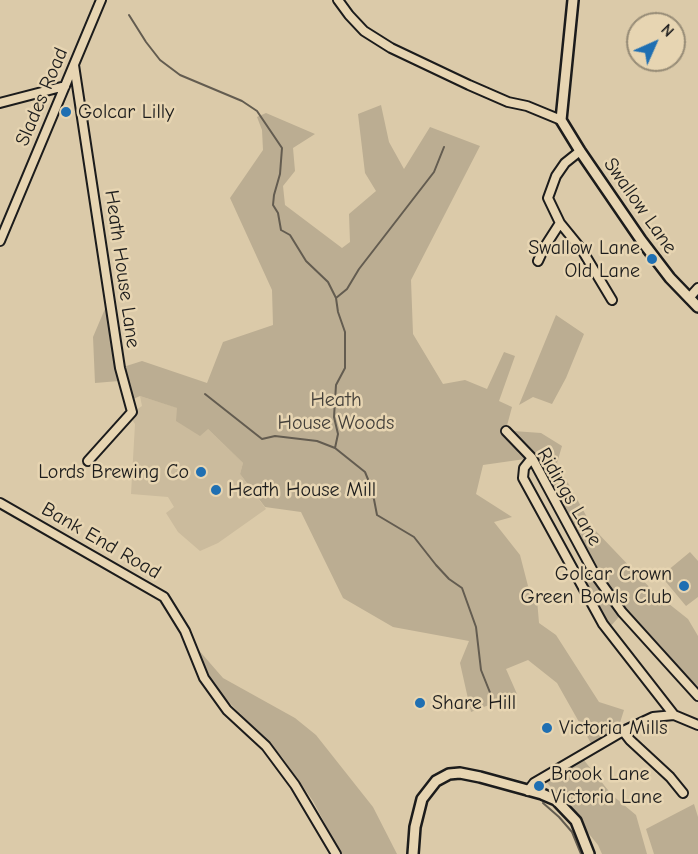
<!DOCTYPE html>
<html>
<head>
<meta charset="utf-8">
<style>
  body { margin:0 }
  #map { position:relative; width:698px; height:854px; overflow:hidden; background:#dbcaa9; font-family:"Comic Neue",sans-serif }
  canvas { display:block }
  .north { position:absolute; left:626px; top:12px; width:60px; height:60px; box-sizing:border-box; background:#e7d5b2; border:2px solid #968b76; border-radius:50%; rotate:45deg; font-size:16px; font-weight:700; line-height:24px; text-align:center; color:#1c1c1c }
  .north::after { content:''; display:block; margin:auto; width:21px; height:27px; background:#1f6fb2; clip-path:polygon(50% 0,100% 100%,50% 72%,0 100%) }
</style>
</head>
<body>
<div id="map">
<canvas width="698" height="854"></canvas>
<div class="north">N</div>
</div>
<script>
const context = document.querySelector('canvas').getContext('2d');
context.lineJoin = 'round';
function fillPath(path, color) { context.fillStyle = color; context.fill(path, 'evenodd'); }
const toPath = rows => new Path2D(rows.map(r => 'M' + r).join(''));
function strokePath(path, color, width, dash) { context.strokeStyle = color; context.lineWidth = width; context.lineCap = dash ? 'butt' : 'round'; context.setLineDash(dash || []); context.stroke(path); }
function label(font, color, halo, rows, align = 'center') {
  context.font = font + ' "Comic Neue",sans-serif'; context.lineWidth = 5; context.setLineDash([]); context.textBaseline = 'middle'; context.strokeStyle = halo; context.fillStyle = color; for (const [text, x, y, turn = 0] of rows) {
    context.save(); context.translate(x, y); context.rotate((+turn || 0) * Math.PI / 180); context.textAlign = isNaN(turn) ? turn : align; if (halo) context.strokeText(text, 0, 0); context.fillText(text, 0, 0); context.restore();
  }
}
const built = toPath([
  [140,396,178,408,208,429,243,463,240,474,266,509,218,543,200,551,178,532,166,513,174,507,168,497,131,494,135,424,131,418,136,410,142,406]
]);
const green = toPath([
  [381,105,389,142,404,169,430,127,480,146,411,280,413,334,443,384,465,380,487,389,504,352,515,356,499,401,512,407,505,433,525,459,483,465,476,494,512,517,494,522,520,555,528,586,537,599,539,623,556,635,599,702,624,710,618,729,592,745,557,683,528,660,506,669,517,694,471,712,460,663,469,641,393,627,343,598,301,512,265,507,240,474,243,463,208,429,200,436,176,421,177,408,140,396,131,400,120,368,142,361,207,383,223,342,273,325,272,290,230,198,263,150,262,130,257,117,266,113,315,134,293,148,295,171,283,186,285,205,342,248,350,242,349,214,376,191,365,173,358,114],
  [107,304,119,381,95,383,93,337],
  [556,315,584,334,566,378,552,404,533,397,519,405],
  [513,431,541,433,562,446,557,463,593,528,654,592,688,619,698,636,698,686,686,677,661,646,626,609,609,628,580,573,587,557,553,483,529,447],
  [690,552,698,561,698,597,686,606,661,576],
  [196,647,223,678,295,718,316,735,373,807,397,854,341,854,313,801,282,757,223,696,210,677],
  [583,759,612,795,636,815,647,854,602,854,598,845,545,780],
  [694,804,698,817,698,854,654,854,646,829]
]);
const stream = toPath([
  [129,15,146,42,160,60,180,75,242,101,257,111,282,148,280,174,274,195,273,205,278,213,281,230,290,235,306,261,328,282,336,298,338,312,345,332,345,368,336,385,334,417,338,434,335,448,365,472,372,489,377,515,414,537,436,565,449,579,462,588,476,627,481,670,493,700],
  [336,298,347,289,359,269,434,172,444,147],
  [205,394,262,439,275,436,317,441,335,448],
  [543,803,559,817,572,832,581,854]
]);
const minor = toPath([
  [338,0,349,15,364,31,391,48,469,85,508,102,527,106,561,120],
  [74,65,120,368,132,412,88,461],
  [0,103,65,86],
  [580,151,565,163,556,176,548,198,560,223,582,250,612,300],
  [0,241,101,0],
  [538,261,544,248,560,223],
  [689,298,698,288],
  [506,431,532,458,594,573,622,612,698,696],
  [532,458,524,468,523,478,603,624,674,715],
  [0,503,164,597,185,631,204,678,227,710,266,746,295,785,336,854],
  [623,731,630,740,670,777,683,793],
  [528,791,534,783,623,731,653,717,674,715,698,725]
]);
const tertiary = toPath([
  [573,0,561,120,580,151,641,240,670,278,698,307],
  [413,854,415,827,422,799,436,781,449,774,460,773,480,777,542,794,556,800,576,821,589,854]
]);
const markers = [
  [66,112,6,"#1f6fb2"],
  [652,259,6,"#1f6fb2"],
  [201,472,6,"#1f6fb2"],
  [216,490,6,"#1f6fb2"],
  [684,586,6,"#1f6fb2"],
  [420,703,6,"#1f6fb2"],
  [547,728,6,"#1f6fb2"],
  [539,786,6,"#1f6fb2"]
];
const streetNames = [
  ["Slades Road",42,97,-67],
  ["Swallow Lane",640,206,55],
  ["Heath House Lane",122,269,82],
  ["Ridings Lane",569,497,60],
  ["Bank End Road",101,541,30]
];
const poiNames = [
  ["Golcar Lilly",78,112],
  ["Swallow Lane",640,248,"right"],
  ["Old Lane",640,271,"right"],
  ["Lords Brewing Co",189,472,"right"],
  ["Heath House Mill",228,490],
  ["Golcar Crown",672,574,"right"],
  ["Green Bowls Club",672,597,"right"],
  ["Share Hill",432,703],
  ["Victoria Mills",559,728],
  ["Brook Lane",551,774],
  ["Victoria Lane",551,797]
];
const parkNames = [
  ["Heath",336,400],
  ["House Woods",336,423]
];
fillPath(built, '#cbbb9d');
fillPath(green, '#bbad92');
strokePath(stream, '#635c50', 2);
strokePath(minor, '#1c1c1c', 12);
strokePath(tertiary, '#1c1c1c', 14);
strokePath(minor, '#e7d5b2', 8);
strokePath(tertiary, '#e7d5b2', 9);
for (const [x, y, r, color] of markers) { const dot = new Path2D(); dot.arc(x, y, r, 0, 2 * Math.PI); context.fillStyle = color; context.fill(dot); strokePath(dot, '#e7d5b2', 2); }
label('20px', '#1c1c1c', '#e7d5b2', streetNames);
label('20px', '#1c1c1c', '#e7d5b2', poiNames, 'left');
label('20px', '#44403a', '#e7d5b2', parkNames);
</script>
</body>
</html>
